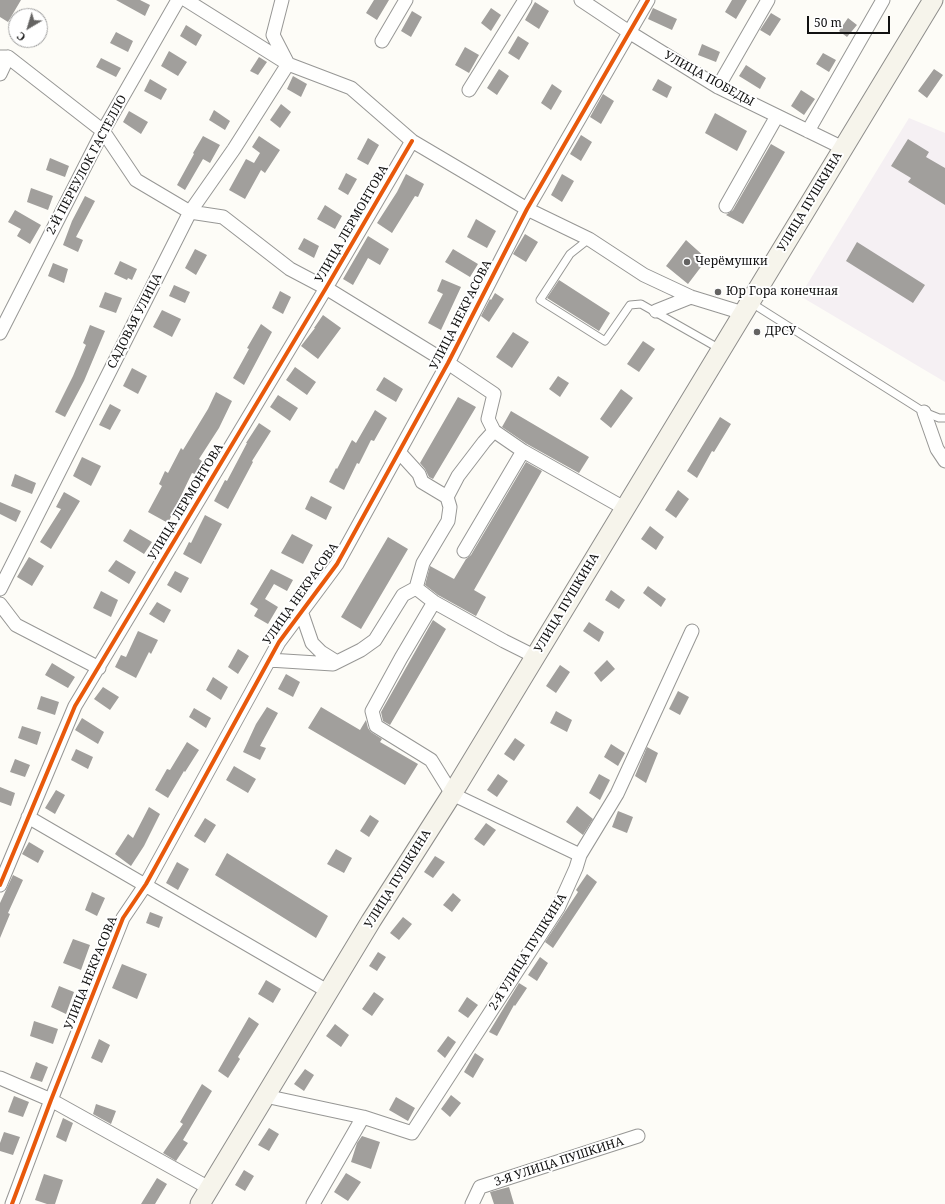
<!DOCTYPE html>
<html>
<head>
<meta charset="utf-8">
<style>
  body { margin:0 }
  #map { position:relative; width:945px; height:1204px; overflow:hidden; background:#fdfcf7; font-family:"Noto Serif",serif }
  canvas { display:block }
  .north { position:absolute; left:8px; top:8px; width:40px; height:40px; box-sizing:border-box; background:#fff; border:1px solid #a0a0a0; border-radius:50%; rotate:218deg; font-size:11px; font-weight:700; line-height:16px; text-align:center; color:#111 }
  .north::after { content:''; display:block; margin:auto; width:14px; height:18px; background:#646362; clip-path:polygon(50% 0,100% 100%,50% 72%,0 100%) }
  .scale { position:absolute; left:807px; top:16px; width:83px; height:18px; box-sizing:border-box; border:2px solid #111; border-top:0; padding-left:5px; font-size:12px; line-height:14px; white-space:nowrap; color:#111; -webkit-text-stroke:3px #fff; paint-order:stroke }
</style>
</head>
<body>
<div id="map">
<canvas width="945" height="1204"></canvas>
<div class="north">С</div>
<div class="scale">50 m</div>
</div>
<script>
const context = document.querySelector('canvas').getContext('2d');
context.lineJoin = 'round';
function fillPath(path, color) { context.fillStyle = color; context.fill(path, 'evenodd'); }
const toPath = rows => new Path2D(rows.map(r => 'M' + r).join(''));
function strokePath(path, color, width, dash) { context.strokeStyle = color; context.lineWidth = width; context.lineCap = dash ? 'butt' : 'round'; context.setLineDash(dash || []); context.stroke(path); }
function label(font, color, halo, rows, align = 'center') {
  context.font = font + ' "Noto Serif",serif'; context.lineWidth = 4; context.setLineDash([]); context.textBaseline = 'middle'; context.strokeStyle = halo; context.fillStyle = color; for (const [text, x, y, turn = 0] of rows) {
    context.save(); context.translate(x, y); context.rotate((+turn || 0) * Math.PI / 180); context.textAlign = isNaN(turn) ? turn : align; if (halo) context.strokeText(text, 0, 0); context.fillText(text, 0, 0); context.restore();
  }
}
const industrial = toPath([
  [909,118,945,133,945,382,800,296]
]);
const building = toPath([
  [0,0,21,0,8,22,0,17],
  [116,0,140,0,150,5,145,16],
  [374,0,389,0,377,20,366,13],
  [732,0,747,0,736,19,725,12],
  [535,2,549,11,539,29,525,20],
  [491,8,501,15,491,31,481,23],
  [653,8,677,19,672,30,648,19],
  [412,11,422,17,411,37,401,31],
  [771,13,781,19,770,36,760,30],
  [848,18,857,25,847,37,839,31],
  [186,25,202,35,196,46,180,36],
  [116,32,133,41,128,52,110,43],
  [518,36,529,43,519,60,508,53],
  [702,44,720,52,716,62,698,55],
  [465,47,479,55,469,73,455,65],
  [169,51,187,62,178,76,161,66],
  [823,53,836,60,829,72,816,64],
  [259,57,267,62,258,75,250,71],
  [101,58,121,68,116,77,96,67],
  [746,65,766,78,760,89,739,76],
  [499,69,509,76,497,95,487,88],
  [934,69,943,75,927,98,918,91],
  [293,76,307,84,301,97,287,89],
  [150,79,167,89,161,100,144,91],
  [658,79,672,87,667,98,652,90],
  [552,84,562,91,551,110,541,103],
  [801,90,815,99,804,115,791,106],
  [603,94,614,101,601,124,590,117],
  [281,104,291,112,280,128,270,120],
  [214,110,230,121,225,130,209,120],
  [129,111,148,122,141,134,123,122],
  [715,113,747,131,737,151,705,133],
  [581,135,592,142,581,161,570,154],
  [203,136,220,145,210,163,203,159,185,190,177,185,194,154,193,153],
  [259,136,280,150,265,173,261,170,245,199,229,190,246,159,254,163,260,153,252,147],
  [368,138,379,145,368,165,357,159],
  [908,139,929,152,926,157,945,168,945,205,908,182,911,178,891,166],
  [771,144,785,152,743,224,726,215,733,210],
  [50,158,69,166,65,177,46,170],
  [346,173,357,179,348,195,338,189],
  [406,174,424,184,418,197,415,196,392,233,377,223,397,192],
  [562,174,574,181,562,202,551,195],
  [31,188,53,196,48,210,27,202],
  [85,196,95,201,76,237,83,240,78,252,63,245,72,221],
  [325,205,342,216,335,229,317,219],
  [15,210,41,225,30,244,17,236,21,229,8,222],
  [476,219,496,231,487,248,467,237],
  [525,234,538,242,526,262,513,254],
  [368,236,389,249,380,265,368,258,353,285,343,279],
  [304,238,319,246,314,258,298,249],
  [686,240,707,259,688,284,666,266],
  [857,242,925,285,913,303,846,261],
  [195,249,207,255,196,275,185,268],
  [453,249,478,264,470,277,445,262],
  [120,261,137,269,132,280,128,278,127,280,114,274],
  [53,263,68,269,64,283,48,276],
  [442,279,461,287,441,330,428,323,443,294,437,291],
  [559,280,610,313,599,331,547,298],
  [174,285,190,292,185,303,169,296],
  [280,291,291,297,283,314,272,308],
  [105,292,122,298,116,313,99,307],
  [495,293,504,299,489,322,481,316,490,299,491,300],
  [162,310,181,319,172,337,153,327],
  [323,315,341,328,318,359,301,346,315,328,314,328],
  [261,324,272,332,244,385,233,378,249,349,247,348],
  [90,325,105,331,84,381,65,417,55,412,73,376,86,345,83,343],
  [513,332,529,342,512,368,496,357],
  [643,341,655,349,639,372,627,364],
  [295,367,316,382,307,395,286,380],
  [132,368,147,376,138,394,123,386],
  [558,376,569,383,560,397,549,389],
  [384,377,403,389,396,402,376,390],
  [621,389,633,398,611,428,600,419],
  [216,392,232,401,219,428,199,459,202,461,195,474,192,473,168,523,148,512,162,486,159,484,165,471,168,473,181,448,183,450,208,409],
  [278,395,298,408,290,421,270,407],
  [458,397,476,407,433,479,429,477,425,469,420,463],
  [110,404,121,410,110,430,99,425],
  [375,410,387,418,374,441,371,440,359,464,357,463,344,490,329,482,336,468,337,469,352,440,356,443],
  [511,411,589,457,579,473,527,444,502,427],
  [720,417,731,424,714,452,712,451,697,478,687,471],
  [259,423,271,431,252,461,253,462,228,509,214,501,225,480,227,481,247,443,246,443],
  [82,457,101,466,91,486,73,476],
  [526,462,542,471,474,590,486,597,476,616,438,595,425,585,430,566,454,579,466,559,471,555],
  [15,474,36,483,32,494,11,486],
  [678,490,689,499,676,518,665,510],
  [64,492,80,501,51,549,40,542,61,509,56,507],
  [311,496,332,507,326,520,305,509],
  [0,502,21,511,16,522,0,514],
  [205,515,222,524,201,564,183,554,189,542,191,543],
  [650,526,664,537,656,550,641,539],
  [130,529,152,542,144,554,123,541],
  [292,534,313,545,303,564,281,553],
  [388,537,408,549,361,629,341,617],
  [29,557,44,566,32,586,17,577],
  [116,560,136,572,129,584,108,571],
  [271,569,293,580,287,591,274,584,265,599,278,607,268,624,254,616,258,609,250,604],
  [175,571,189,578,181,593,167,585],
  [648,586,666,599,661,607,643,593],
  [611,590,625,600,619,609,605,600],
  [101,591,118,600,111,617,93,608],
  [157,602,171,610,164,623,149,614],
  [433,620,446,629,390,725,383,721,381,712],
  [589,622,604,632,599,642,583,631],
  [138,631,158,640,151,654,149,652,136,678,115,667,121,655,126,657],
  [238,649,249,656,238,674,228,667],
  [607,660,615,669,601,682,594,673],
  [52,663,75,677,68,688,45,675],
  [560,665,570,672,556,693,546,686],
  [286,674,300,682,293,697,278,689],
  [213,677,228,687,221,700,206,690],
  [103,687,119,697,110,710,94,699],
  [678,691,689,697,680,715,669,709],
  [41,696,59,702,55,715,37,709],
  [267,707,278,713,260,746,266,748,260,760,243,752,256,724],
  [321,707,360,730,366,720,368,728,371,732,382,739,380,742,418,764,405,785,308,728],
  [194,708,211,718,206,728,189,717],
  [556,711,572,720,567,732,550,723],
  [82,718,104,732,98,744,75,730],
  [22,726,41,732,37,745,18,738],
  [515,738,525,745,514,761,504,754],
  [187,742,199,750,185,772,184,771,168,798,155,790,167,769,170,770],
  [611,744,625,753,618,766,604,757],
  [647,747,658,753,646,783,635,776],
  [76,749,93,757,88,769,71,760],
  [15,759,30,765,25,777,10,772],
  [234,766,256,779,248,793,226,780],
  [498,774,508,781,497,797,487,790],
  [599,774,610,780,600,800,589,793],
  [0,787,15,793,11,806,0,802],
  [56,790,65,795,55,814,45,808],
  [577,806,593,819,583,835,566,822],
  [149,807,160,814,144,846,131,866,115,854,128,834,133,838],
  [618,811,633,817,627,833,612,827],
  [370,815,379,821,369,837,360,831],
  [205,818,216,825,205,843,194,836],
  [486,823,496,830,484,846,474,839],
  [29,842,44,851,38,863,22,854],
  [336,849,352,858,344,873,327,864],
  [227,853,328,916,316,938,215,875],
  [435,856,445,862,433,878,424,872],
  [177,862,189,869,178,890,166,883],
  [587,874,597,882,553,948,545,942,578,892,576,890],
  [13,875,23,880,8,913,10,914,0,938,0,903],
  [92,892,105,898,97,916,85,910],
  [453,893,461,900,452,912,443,905],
  [150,912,163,917,159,928,146,923],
  [403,917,412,924,399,940,390,933],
  [73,939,90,945,81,970,63,963],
  [378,952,386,957,377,971,369,966],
  [540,957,548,963,537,981,528,975],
  [122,964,147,974,137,999,112,988],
  [266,980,281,989,273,1003,258,994],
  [519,983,527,988,515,1006,514,1005,497,1036,489,1032],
  [59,986,74,992,66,1014,51,1007],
  [374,992,384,999,372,1016,362,1009],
  [467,997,478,1005,468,1018,458,1011],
  [249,1017,259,1024,238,1057,240,1059,228,1078,218,1071],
  [34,1021,58,1029,53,1044,30,1036],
  [335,1024,349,1035,341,1047,326,1036],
  [448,1036,456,1042,445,1058,437,1051],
  [99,1039,110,1045,102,1063,91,1058],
  [475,1053,484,1059,473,1078,464,1072],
  [36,1062,48,1067,42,1082,30,1078],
  [305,1069,314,1075,304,1091,294,1084],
  [202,1084,212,1091,183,1140,188,1143,176,1161,163,1153,183,1124,180,1122],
  [451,1095,461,1103,450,1117,441,1109],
  [14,1096,29,1102,23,1117,8,1112],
  [396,1097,415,1108,408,1121,389,1110],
  [96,1104,116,1111,111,1124,93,1114],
  [63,1118,73,1123,66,1142,56,1137],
  [269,1128,279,1134,269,1151,258,1145],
  [4,1132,20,1137,13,1155,0,1151,0,1143],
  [362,1136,380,1142,371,1169,351,1162,357,1143],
  [244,1170,254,1176,245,1191,235,1185],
  [346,1173,361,1182,348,1201,334,1192],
  [44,1174,63,1180,55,1204,47,1204,35,1200],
  [157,1178,167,1184,155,1204,141,1204],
  [509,1187,514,1204,494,1204,490,1192]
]);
const service = toPath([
  [589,239,570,254,540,300,605,341,630,305,641,304,720,349],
  [750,302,924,412,939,418,945,418]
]);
const minor = toPath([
  [186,0,288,64,351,88,412,141,527,209,589,239,644,275,691,297,743,313],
  [581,0,629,32,718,87,843,148],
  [382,41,406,0],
  [0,57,8,57,103,131,136,180,190,212,223,217,290,269,326,288,448,363,494,394,488,419,494,431,523,451,624,508],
  [0,74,8,57],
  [718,87,768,0],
  [469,90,525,0],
  [808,131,883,0],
  [726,206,777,116],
  [656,311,691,297],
  [0,333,103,131,178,0],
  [924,412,937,449,945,461],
  [494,431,484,442,458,476,447,497,450,507,448,521,423,563,416,588,434,602,504,641,534,656],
  [399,452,419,474,422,482,447,497],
  [464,551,523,451],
  [0,589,190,212,234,149,288,64,273,35,282,0],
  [434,602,401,658,372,711,376,726,431,760,452,794,580,855],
  [0,604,16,625,99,668],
  [301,611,312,643,321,652,337,662],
  [269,660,333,664,361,650,375,640,403,595,416,588],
  [28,817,329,992],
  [0,885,75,706,326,288,412,141],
  [0,1078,51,1100,209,1188],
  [265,1096,363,1117,412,1133,558,908,576,868,580,855,617,794,692,631],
  [12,1204,51,1100,123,918,146,884,279,642,337,564,448,363,527,209,648,0],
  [313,1204,363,1117],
  [472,1204,480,1187,638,1136]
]);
const secondary = toPath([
  [200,1204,371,921,452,794,933,0]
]);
const cycleway = toPath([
  [0,885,75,706,326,288,412,141],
  [12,1204,51,1100,123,918,146,884,279,642,337,564,448,363,527,209,648,0]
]);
const markers = [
  [687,262,4,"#646362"],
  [718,292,4,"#646362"],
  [757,332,4,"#646362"]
];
const streetNames = [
  ["УЛИЦА ПОБЕДЫ",709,79,29],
  ["2-Й ПЕРЕУЛОК ГАСТЕЛЛО",87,165,-62],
  ["УЛИЦА ПУШКИНА",810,202,-59],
  ["УЛИЦА ЛЕРМОНТОВА",352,224,-60],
  ["УЛИЦА НЕКРАСОВА",461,315,-63],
  ["САДОВАЯ УЛИЦА",135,321,-63],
  ["УЛИЦА ЛЕРМОНТОВА",186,502,-59],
  ["УЛИЦА НЕКРАСОВА",301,594,-55],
  ["УЛИЦА ПУШКИНА",567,603,-59],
  ["УЛИЦА ПУШКИНА",398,879,-58],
  ["2-Я УЛИЦА ПУШКИНА",528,952,-58],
  ["УЛИЦА НЕКРАСОВА",91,973,-68],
  ["3-Я УЛИЦА ПУШКИНА",559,1162,-18]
];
const poiNames = [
  ["Черёмушки",695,262],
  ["Юр Гора конечная",726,292],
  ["ДРСУ",765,332]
];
fillPath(industrial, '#f5f0f3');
fillPath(building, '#a19f9c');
strokePath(service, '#979795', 9);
strokePath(minor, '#979795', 15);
strokePath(secondary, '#8e8d8b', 21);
strokePath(service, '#fffffe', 7);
strokePath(minor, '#fffffe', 13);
strokePath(secondary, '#f6f4eb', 19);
strokePath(cycleway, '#e8590c', 4);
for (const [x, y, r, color] of markers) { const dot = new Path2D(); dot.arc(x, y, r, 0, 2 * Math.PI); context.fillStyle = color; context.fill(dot); strokePath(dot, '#fff', 1.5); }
label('12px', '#111', '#fff', streetNames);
label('12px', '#111', '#fff', poiNames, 'left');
</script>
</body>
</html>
